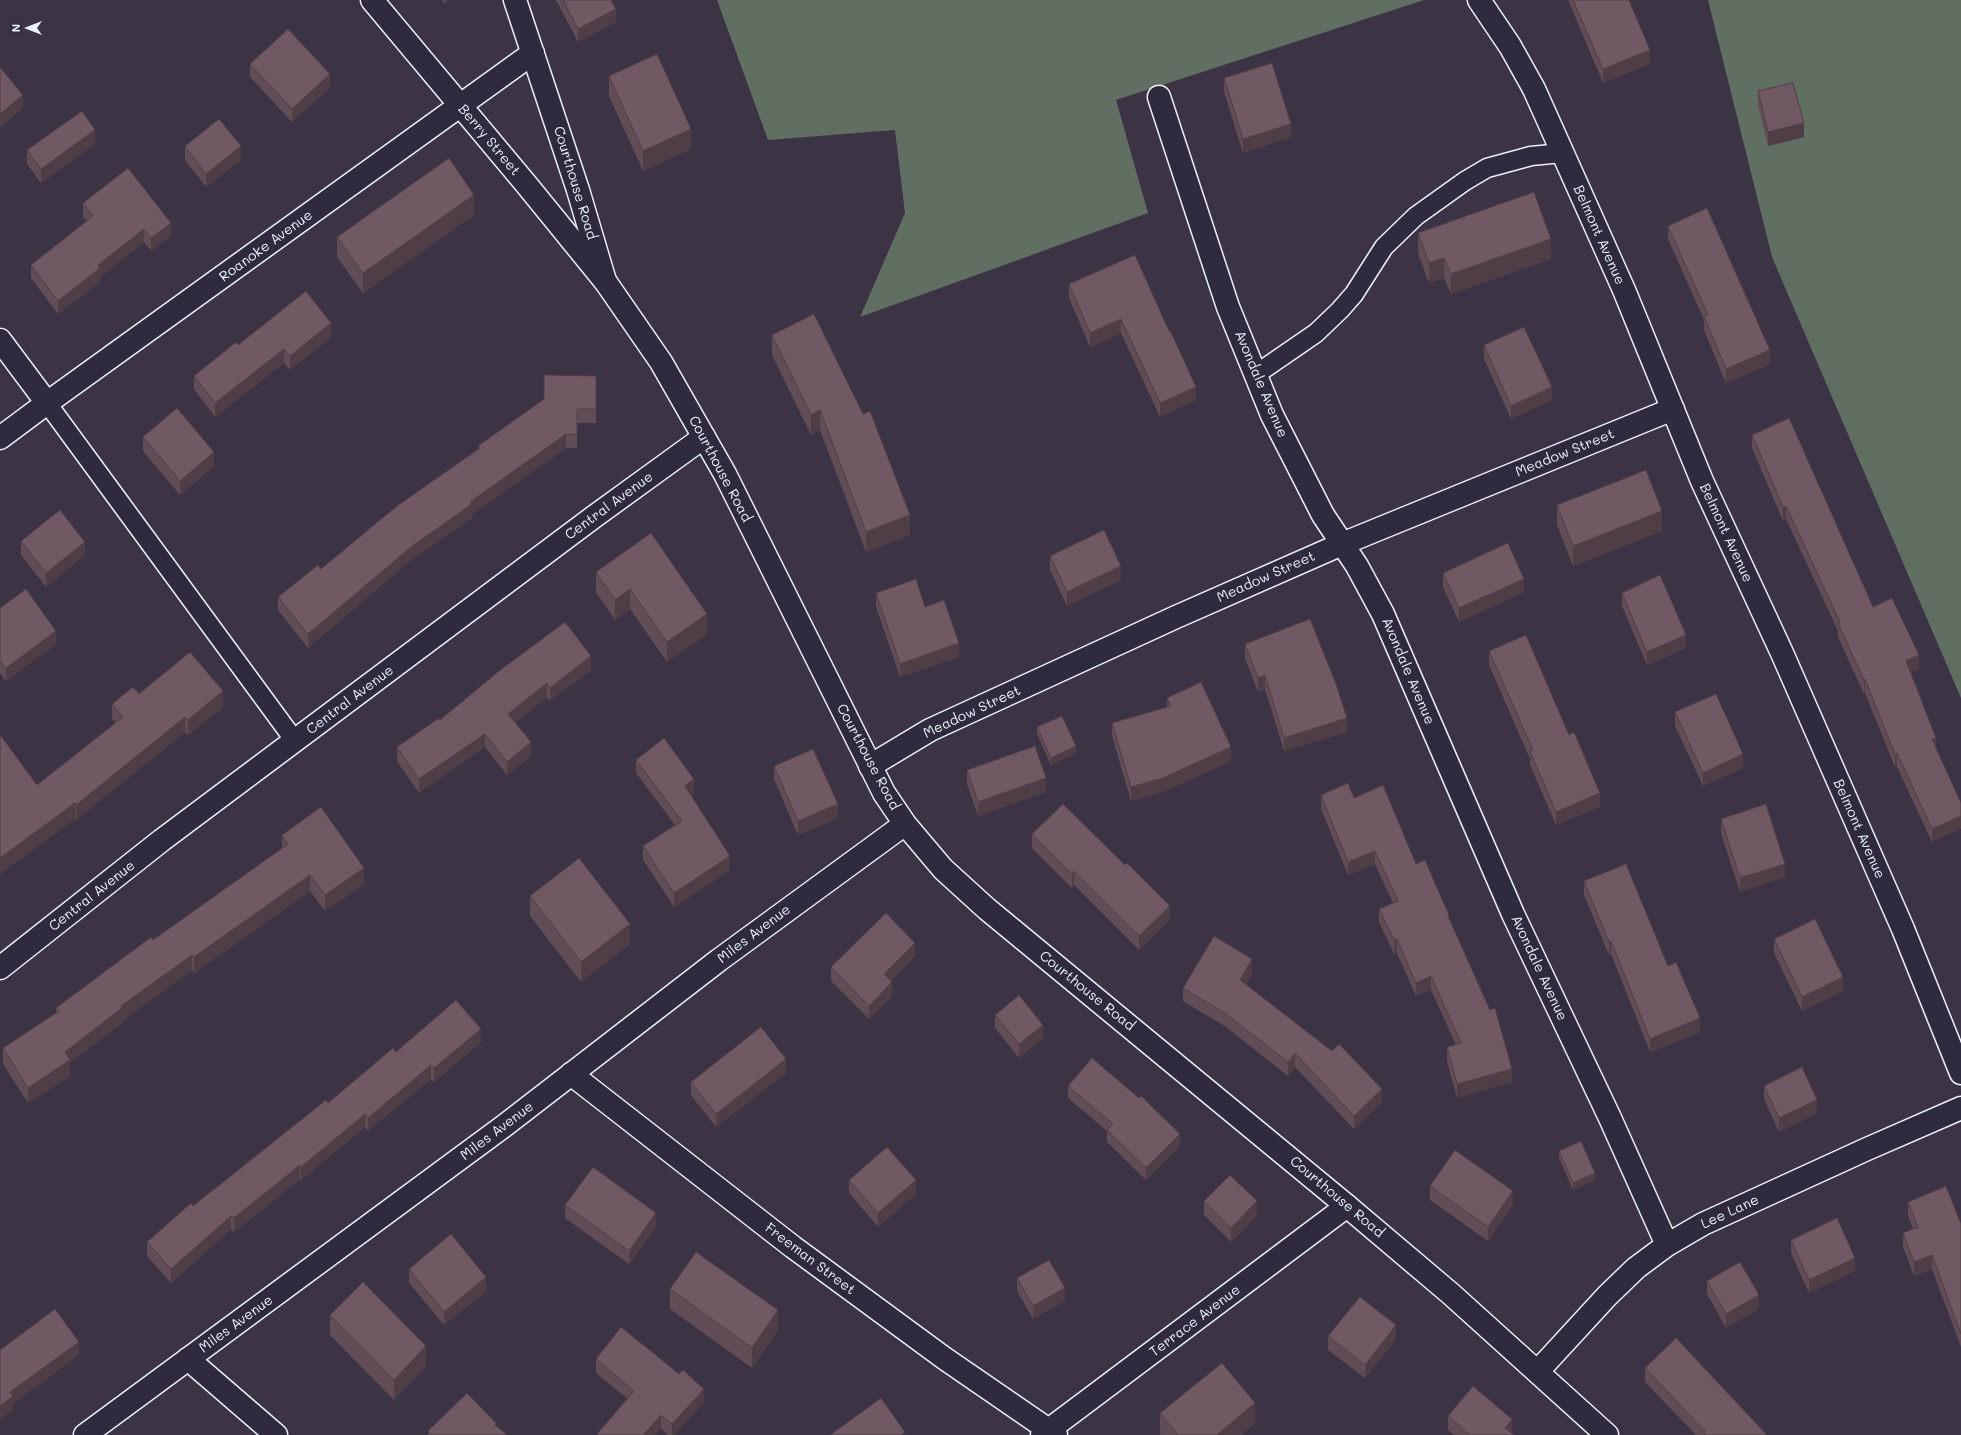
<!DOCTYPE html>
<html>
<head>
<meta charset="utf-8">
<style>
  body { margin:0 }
  #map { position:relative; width:1961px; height:1435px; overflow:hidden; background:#3c3345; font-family:Mali,sans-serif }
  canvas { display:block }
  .north { position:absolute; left:8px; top:8px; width:40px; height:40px; -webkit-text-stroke:3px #2f2a3d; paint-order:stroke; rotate:270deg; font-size:11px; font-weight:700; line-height:16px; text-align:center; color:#e8f1f8 }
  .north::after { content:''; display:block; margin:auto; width:14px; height:18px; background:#e8f1f8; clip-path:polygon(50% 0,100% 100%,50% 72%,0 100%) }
</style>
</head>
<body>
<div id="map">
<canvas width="1961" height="1435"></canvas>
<div class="north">N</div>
</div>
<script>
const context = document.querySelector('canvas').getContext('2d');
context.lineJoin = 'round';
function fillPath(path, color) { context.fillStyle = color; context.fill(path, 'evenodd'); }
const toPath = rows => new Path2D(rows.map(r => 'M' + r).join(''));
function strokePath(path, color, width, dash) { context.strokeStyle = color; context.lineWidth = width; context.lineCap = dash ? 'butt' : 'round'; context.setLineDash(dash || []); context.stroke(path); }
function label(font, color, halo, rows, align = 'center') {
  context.font = font + ' Mali,sans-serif'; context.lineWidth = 3.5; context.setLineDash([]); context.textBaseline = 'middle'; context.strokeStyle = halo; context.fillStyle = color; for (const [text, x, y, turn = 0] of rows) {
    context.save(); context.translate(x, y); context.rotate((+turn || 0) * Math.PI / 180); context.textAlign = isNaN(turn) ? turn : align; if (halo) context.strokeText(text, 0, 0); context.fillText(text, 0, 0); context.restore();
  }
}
const green = toPath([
  [717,0,1424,0,1116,100,1148,213,860,317,905,213,895,130,768,140],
  [1708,0,1961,0,1961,698,1772,257]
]);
const lane = toPath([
  [1255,375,1316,333,1340,310,1354,294,1384,247,1416,216,1465,181,1487,168,1531,156,1562,153],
  [47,403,295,741]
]);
const street = toPath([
  [515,0,578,190,605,281],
  [1479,0,1510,46,1534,89,1624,290,1702,481,1782,653,1903,929,1961,1073],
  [1159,97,1228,307,1272,415,1323,515,1357,566,1383,614,1513,914,1610,1118,1667,1245],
  [0,340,47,403],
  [0,438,47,403,533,53],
  [870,766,930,730,1176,617,1342,544,1673,409],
  [0,968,162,840,595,516,704,437],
  [571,1074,793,1247,944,1358,1056,1435],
  [188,1359,276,1435],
  [1538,1371,1607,1296,1636,1268,1667,1245,1703,1224,1867,1149,1961,1108],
  [1042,1435,1347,1206]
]);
const secondary = toPath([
  [372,0,526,184,605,281,661,362,725,474,884,793,905,824,943,869,987,909,1347,1206,1451,1294,1607,1435],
  [85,1435,504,1126,719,960,905,824]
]);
const wall = toPath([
  [442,0,450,0,445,4],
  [556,0,611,0,616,22,578,42],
  [1568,0,1629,0,1650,64,1603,83],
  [250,64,330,87,292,122,250,77],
  [609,76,691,149,643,171,609,96],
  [1224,78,1291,137,1243,153,1224,92],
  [1758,91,1804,137,1768,146,1758,105],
  [95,144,41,183,27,164,27,150],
  [185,146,241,160,206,187,185,160],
  [83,203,171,236,151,251,144,242,100,277,100,282,58,314,31,278,31,265,87,221,83,217],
  [474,215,363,293,337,257,337,237],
  [1668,226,1770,364,1726,383,1704,330,1704,320,1668,239],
  [1418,233,1551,259,1451,294,1444,278,1429,283,1418,253],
  [1135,255,1196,400,1160,417,1121,333,1090,347,1069,298,1069,284],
  [772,335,910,535,866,552,820,430,811,435,772,355],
  [331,337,290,370,284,363,215,417,194,389,194,376,238,345],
  [1484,345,1552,400,1511,419,1484,359],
  [596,376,596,423,577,423,577,448,566,448,472,514,472,518,411,560,308,648,278,610,278,597,321,569,478,450,478,446],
  [1752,435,1873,607,1919,669,1911,672,1936,738,1932,842,1897,767,1895,767,1865,693,1864,694,1838,637,1838,631,1786,519,1783,521,1752,448],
  [143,437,214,466,180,495,143,451],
  [1557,505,1662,531,1573,566,1557,525],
  [651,533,707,634,667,662,630,609,615,620,596,592,596,572],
  [21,541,85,555,46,587,21,555],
  [1050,556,1121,580,1067,606,1050,570],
  [1443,573,1524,592,1459,622,1443,587],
  [876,593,925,607,959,657,900,677,876,607],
  [1622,593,1686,648,1647,665,1622,606],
  [0,608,56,644,6,681,0,673],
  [1245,644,1347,732,1284,751,1265,689,1258,692,1245,658],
  [1489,651,1600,807,1556,825,1530,765,1530,759,1489,665],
  [591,670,550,701,547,697,515,722,531,756,507,775,485,747,419,793,397,761,397,747,440,720,499,671],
  [139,694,223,707,188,735,185,732,76,820,75,819,0,874,0,737,37,785,116,723,112,719,112,704],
  [1167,698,1231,761,1163,792,1131,801,1112,736,1112,723,1167,707],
  [1675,712,1743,768,1703,786,1675,726],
  [1037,727,1076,753,1051,765,1037,734],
  [636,760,694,793,691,795,730,870,674,907,643,860,643,846,675,825,636,773],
  [774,766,838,818,798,835,774,779],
  [967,770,1046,792,978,816,967,784],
  [1321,795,1354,798,1416,864,1449,920,1512,1082,1457,1098,1447,1061,1447,1047,1456,1045,1431,990,1416,996,1397,953,1394,954,1379,922,1379,909,1393,903,1375,864,1348,875,1321,809],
  [1721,819,1785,877,1740,892,1721,833],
  [1032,834,1170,919,1139,950,1074,885,1072,888,1032,848],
  [282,835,364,884,325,911,310,891,194,973,192,970,122,1021,122,1023,70,1063,70,1076,28,1103,3,1064,3,1048,56,1013,56,1008,282,849],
  [1584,881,1668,966,1700,1032,1650,1052,1611,954,1609,955,1584,895],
  [530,896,630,944,581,982,530,916],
  [1774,939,1843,991,1802,1011,1774,953],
  [915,956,891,981,892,996,869,1019,831,981,831,967],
  [1252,973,1246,984,1382,1103,1354,1129,1295,1067,1288,1076,1226,1027,1183,1001,1183,988],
  [995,1015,1043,1038,1019,1058,995,1028],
  [481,1042,434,1082,431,1079,368,1131,365,1127,301,1180,300,1179,234,1232,231,1229,171,1283,147,1256,147,1242,193,1206,396,1052],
  [786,1073,716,1127,691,1095,691,1082],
  [1068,1086,1139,1098,1180,1146,1146,1180,1107,1142,1107,1131,1068,1098],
  [1764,1086,1817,1113,1779,1132,1764,1099],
  [1559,1151,1595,1180,1573,1190,1559,1158],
  [849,1180,916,1194,878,1227,849,1193],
  [1430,1186,1513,1205,1488,1241,1430,1200],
  [1204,1201,1257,1215,1231,1242,1204,1215],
  [1908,1202,1961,1224,1961,1347,1932,1269,1914,1276,1903,1247,1903,1233,1913,1229,1908,1215],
  [565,1205,656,1227,629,1264,565,1218],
  [1791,1240,1855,1271,1809,1293,1791,1253],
  [409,1269,486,1291,444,1325,409,1283],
  [1017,1278,1065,1301,1033,1319,1017,1291],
  [1707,1281,1759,1309,1726,1328,1707,1294],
  [670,1289,778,1330,752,1368,670,1309],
  [330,1315,426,1366,394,1400,330,1335],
  [1328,1336,1396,1339,1365,1378,1328,1350],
  [596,1359,704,1402,674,1435,668,1435,661,1428,655,1435,597,1435,597,1434,628,1399,596,1373],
  [1645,1368,1767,1435,1696,1435,1645,1382],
  [1160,1413,1255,1423,1241,1435,1161,1435,1160,1434],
  [1448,1416,1512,1432,1511,1433,1514,1435,1454,1435,1448,1430],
  [496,1426,507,1435,428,1435,428,1431]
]);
const shadedWall = toPath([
  [445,0,450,0,445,4],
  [616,9,616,22,578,42,578,29],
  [1650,50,1650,64,1603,83,1603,69],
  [330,74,330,87,292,122,292,109],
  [23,95,23,108,0,128,0,114],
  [1804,123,1804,137,1768,146,1768,132],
  [1291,124,1291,137,1243,153,1243,139],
  [691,129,691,149,643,171,643,151],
  [95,130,95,144,41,183,41,169],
  [241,146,241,160,206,187,206,174],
  [474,195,474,215,363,293,363,273],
  [171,223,171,236,151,251,151,238],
  [144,229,144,242,100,277,100,282,58,314,58,301,98,265],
  [1551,239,1551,259,1451,294,1451,274],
  [1444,258,1444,278,1429,283,1429,263],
  [1121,319,1121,333,1090,347,1090,333],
  [331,323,331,337,290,370,290,356],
  [284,349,284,363,215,417,215,403],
  [1770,350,1770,364,1726,383,1726,369],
  [1196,387,1196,400,1160,417,1160,403],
  [1552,387,1552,400,1511,419,1511,406],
  [820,410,820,430,811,435,811,415],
  [566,434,566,448,472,514,472,518,411,560,308,648,308,634,411,547,470,502],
  [214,452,214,466,180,495,180,481],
  [1786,506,1786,519,1783,521,1783,507],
  [1662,511,1662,531,1573,566,1573,546],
  [910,515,910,535,866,552,866,532],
  [85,542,85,555,46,587,46,573],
  [1121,566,1121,580,1067,606,1067,592],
  [1524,579,1524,592,1459,622,1459,608],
  [630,589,630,609,615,620,615,600],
  [707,614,707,634,667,662,667,642],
  [56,631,56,644,6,681,6,668],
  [1686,635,1686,648,1647,665,1647,652],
  [959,643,959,657,900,677,900,664],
  [1919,655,1919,669,1906,674,1906,661],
  [591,656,591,670,550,701,550,688],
  [1265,675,1265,689,1258,692,1258,678],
  [1865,679,1865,693,1864,694,1864,680],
  [547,683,547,697,508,727,508,714],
  [223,691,223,707,188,735,188,720],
  [185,717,185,732,76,820,76,805],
  [1347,718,1347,732,1284,751,1284,738],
  [485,734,485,747,419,793,419,779],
  [1936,738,1936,751,1932,739],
  [531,742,531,756,507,775,507,762],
  [1076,746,1076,753,1051,765,1051,758],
  [1231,747,1231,761,1163,792,1131,801,1131,787],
  [1897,753,1897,767,1895,767,1895,754],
  [1743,754,1743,768,1703,786,1703,773],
  [1046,778,1046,792,978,816,978,802],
  [694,779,694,793,685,800,685,786],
  [1600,793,1600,807,1556,825,1556,812],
  [75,803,75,819,0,874,0,858],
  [838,804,838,818,798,835,798,821],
  [1961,816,1961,829,1932,842,1932,829],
  [1375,851,1375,864,1348,875,1348,862],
  [730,856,730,870,674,907,674,893],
  [1785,864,1785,877,1740,892,1740,878],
  [364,868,364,884,325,911,325,895],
  [1074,871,1074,885,1072,888,1072,874],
  [310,875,310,891,194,973,194,957],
  [1170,906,1170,919,1139,950,1139,936],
  [630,924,630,944,581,982,581,962],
  [1397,939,1397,953,1394,954,1394,940],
  [1611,941,1611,954,1609,955,1609,942],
  [915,943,915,956,884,988,884,974],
  [192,955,192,970,122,1021,122,1023,70,1063,70,1076,28,1103,28,1088,65,1052,121,1006],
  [1252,959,1252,973,1240,993,1240,980],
  [1431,976,1431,990,1416,996,1416,983],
  [1843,977,1843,991,1802,1011,1802,997],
  [892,982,892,996,869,1019,869,1006],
  [1700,1018,1700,1032,1650,1052,1650,1039],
  [1043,1025,1043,1038,1019,1058,1019,1044],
  [481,1029,481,1042,434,1082,434,1068],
  [1295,1053,1295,1067,1288,1076,1288,1062],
  [786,1059,786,1073,716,1127,716,1114],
  [431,1065,431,1079,368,1131,368,1118],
  [1512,1069,1512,1082,1457,1098,1457,1084],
  [1382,1089,1382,1103,1354,1129,1354,1116],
  [1817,1100,1817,1113,1779,1132,1779,1118],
  [365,1114,365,1127,301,1180,301,1167],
  [1180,1134,1180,1146,1146,1180,1146,1168],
  [300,1165,300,1179,234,1232,234,1218],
  [1595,1173,1595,1180,1573,1190,1573,1183],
  [916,1180,916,1194,878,1227,878,1213],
  [1513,1191,1513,1205,1488,1241,1488,1227],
  [1257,1201,1257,1215,1231,1242,1231,1228],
  [656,1213,656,1227,629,1264,629,1251],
  [231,1216,231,1229,171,1283,171,1269],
  [1932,1255,1932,1269,1914,1276,1914,1262],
  [1855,1258,1855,1271,1809,1293,1809,1280],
  [486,1277,486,1291,444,1325,444,1312],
  [1065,1288,1065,1301,1033,1319,1033,1306],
  [1759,1295,1759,1309,1726,1328,1726,1314],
  [778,1310,778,1330,752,1368,752,1348],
  [1396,1325,1396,1339,1365,1378,1365,1365],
  [79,1342,79,1355,13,1404,13,1410,0,1420,0,1406,10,1392],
  [426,1346,426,1366,394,1400,394,1380],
  [704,1389,704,1402,674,1435,672,1435,672,1424],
  [1255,1403,1255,1423,1241,1435,1217,1435],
  [661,1415,661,1428,655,1435,643,1435],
  [1512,1419,1512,1432,1510,1435,1505,1428]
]);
const building = toPath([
  [563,0,611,0,616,9,578,29,563,0],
  [1573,0,1629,0,1650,50,1603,69,1573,0],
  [288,29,330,74,292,109,250,64,288,29],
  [657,54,691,129,643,151,609,76,657,54],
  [1272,63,1291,124,1243,139,1224,78,1272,63],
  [0,67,23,95,0,114,0,67],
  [1793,83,1804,123,1768,132,1758,91,1793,83],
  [82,111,95,130,41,169,27,150,82,111],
  [219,119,241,146,206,174,185,146,219,119],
  [449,158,474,195,363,273,337,237,449,158],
  [128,168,171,223,151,238,144,229,98,265,100,268,58,301,31,265,93,216,83,203,128,168],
  [1534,192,1551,239,1451,274,1444,258,1429,263,1418,233,1534,192],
  [1707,208,1770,350,1726,369,1704,316,1708,315,1668,226,1707,208],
  [1135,255,1169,331,1170,330,1196,387,1160,403,1121,319,1090,333,1069,284,1135,255],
  [306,291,331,323,290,356,284,349,215,403,194,376,236,342,238,345,306,291],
  [814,314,863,414,870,411,910,515,866,532,820,410,811,415,772,335,814,314],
  [1524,327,1552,387,1511,406,1484,345,1524,327],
  [544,375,596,376,596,409,577,409,577,435,566,434,470,502,472,504,411,547,308,634,278,597,318,565,321,569,397,506,480,448,478,446,544,399,544,375],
  [177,408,214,452,180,481,143,437,177,408],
  [1789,418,1873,607,1892,598,1919,655,1906,661,1936,738,1932,739,1961,803,1961,816,1932,829,1897,753,1895,754,1865,679,1864,680,1838,623,1840,622,1786,506,1783,507,1752,435,1789,418],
  [1646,470,1662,511,1573,546,1557,505,1646,470],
  [60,510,85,542,46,573,21,541,60,510],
  [1104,530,1121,566,1067,592,1050,556,1104,530],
  [651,533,707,614,667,642,630,589,615,600,596,572,651,533],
  [1508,543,1524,579,1459,608,1443,573,1508,543],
  [1660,575,1686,635,1647,652,1622,593,1660,575],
  [916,579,925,607,944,600,959,643,900,664,876,593,916,579],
  [26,589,56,631,6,668,0,660,0,608,26,589],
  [1310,619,1336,684,1347,718,1284,738,1265,675,1258,678,1245,644,1310,619],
  [565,622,591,656,550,688,547,683,508,714,531,742,507,762,485,734,419,779,397,747,439,718,440,720,499,671,565,622],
  [1526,635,1569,735,1574,732,1600,793,1556,812,1530,751,1533,750,1489,651,1526,635],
  [190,652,223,691,188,720,185,717,76,805,75,803,0,858,0,737,1,736,37,785,123,717,112,704,133,687,139,694,190,652],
  [1201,682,1231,747,1163,778,1131,787,1112,723,1171,706,1167,698,1201,682],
  [1716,694,1743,754,1703,773,1675,712,1716,694],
  [1062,716,1076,746,1051,758,1037,727,1062,716],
  [664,738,694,779,685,786,730,856,674,893,643,846,682,821,636,760,664,738],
  [1035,746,1046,778,978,802,967,770,1035,746],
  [813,749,838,804,798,821,774,766,813,749],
  [1348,783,1354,798,1383,785,1416,864,1425,860,1449,915,1448,916,1490,1010,1495,1008,1512,1069,1457,1084,1447,1047,1461,1043,1431,976,1416,983,1397,939,1394,940,1379,909,1398,901,1375,851,1348,862,1321,795,1348,783],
  [1063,804,1125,865,1127,863,1170,906,1139,936,1074,871,1072,874,1032,834,1063,804],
  [1766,804,1785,864,1740,878,1721,819,1766,804],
  [321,807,364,868,325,895,310,875,194,957,192,955,121,1006,122,1008,65,1052,70,1060,28,1088,3,1048,59,1011,56,1008,151,937,153,940,288,844,282,835,321,807],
  [579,858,630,924,581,962,530,896,579,858],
  [1626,864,1668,966,1676,962,1700,1018,1650,1039,1611,941,1609,942,1584,881,1626,864],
  [886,913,915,943,884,974,892,982,869,1006,831,967,886,913],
  [1815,919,1843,977,1802,997,1774,939,1815,919],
  [1214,936,1252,959,1240,980,1332,1051,1339,1044,1382,1089,1354,1116,1295,1053,1288,1062,1226,1014,1183,988,1214,936],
  [1019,995,1043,1025,1019,1044,995,1015,1019,995],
  [456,1000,481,1029,434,1068,431,1065,368,1118,365,1114,301,1167,300,1165,234,1218,231,1216,171,1269,147,1242,191,1203,193,1206,326,1100,328,1103,393,1048,396,1052,456,1000],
  [761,1027,786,1059,716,1114,691,1082,761,1027],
  [1092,1058,1139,1098,1141,1096,1180,1134,1146,1168,1107,1130,1113,1124,1068,1086,1092,1058],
  [1802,1067,1817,1100,1779,1118,1764,1086,1802,1067],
  [1581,1141,1595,1173,1573,1183,1559,1151,1581,1141],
  [887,1147,916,1180,878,1213,849,1180,887,1147],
  [1455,1150,1513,1191,1488,1227,1430,1186,1455,1150],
  [593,1167,656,1213,629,1251,565,1205,593,1167],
  [1230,1175,1257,1201,1231,1228,1204,1201,1230,1175],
  [1946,1186,1961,1224,1961,1334,1932,1255,1914,1262,1903,1233,1918,1227,1908,1202,1946,1186],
  [1837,1218,1855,1258,1809,1280,1791,1240,1837,1218],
  [451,1234,486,1277,444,1312,409,1269,451,1234],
  [696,1252,778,1310,752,1348,670,1289,696,1252],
  [1049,1260,1065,1288,1033,1306,1017,1278,1049,1260],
  [1740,1262,1759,1295,1726,1314,1707,1281,1740,1262],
  [363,1282,426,1346,394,1380,330,1315,363,1282],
  [1360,1297,1396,1325,1365,1365,1328,1336,1360,1297],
  [55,1309,79,1342,10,1392,13,1396,0,1406,0,1350,55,1309],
  [621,1327,679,1374,683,1370,704,1389,672,1424,661,1415,643,1435,599,1435,597,1434,634,1391,596,1359,621,1327],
  [1676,1338,1767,1435,1706,1435,1704,1432,1705,1431,1645,1368,1676,1338],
  [1222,1363,1255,1403,1217,1435,1178,1435,1160,1413,1222,1363],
  [1473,1386,1512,1419,1505,1428,1514,1435,1470,1435,1448,1416,1473,1386],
  [467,1393,496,1423,495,1425,507,1435,432,1435,428,1431,467,1393],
  [881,1398,905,1432,901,1435,830,1435,881,1398]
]);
const streetNames = [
  ["Berry Street",489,140,50],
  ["Courthouse Road",575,183,73],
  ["Belmont Avenue",1599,235,66],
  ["Roanoke Avenue",266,246,-36],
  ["Avondale Avenue",1261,384,67],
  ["Meadow Street",1565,453,-22],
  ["Courthouse Road",720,469,62],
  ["Central Avenue",609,506,-36],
  ["Belmont Avenue",1726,533,65],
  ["Meadow Street",1266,577,-24],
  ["Avondale Avenue",1408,671,67],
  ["Central Avenue",350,700,-37],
  ["Meadow Street",972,712,-25],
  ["Courthouse Road",868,757,62],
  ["Belmont Avenue",1859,829,66],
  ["Central Avenue",92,896,-38],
  ["Miles Avenue",754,934,-37],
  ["Avondale Avenue",1539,968,65],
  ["Courthouse Road",1087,991,39],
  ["Miles Avenue",497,1131,-37],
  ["Courthouse Road",1337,1197,40],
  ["Lee Lane",1730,1212,-25],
  ["Freeman Street",810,1259,37],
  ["Terrace Avenue",1195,1321,-37],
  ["Miles Avenue",236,1324,-36]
];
fillPath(green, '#616e62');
strokePath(lane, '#e8f1f8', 21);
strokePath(street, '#e8f1f8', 25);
strokePath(secondary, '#e8f1f8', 25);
strokePath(lane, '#2f2a3d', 18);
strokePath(street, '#2f2a3d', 22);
strokePath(secondary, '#2f2a3d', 22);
fillPath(wall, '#614d56');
fillPath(shadedWall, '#4f3e46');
fillPath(building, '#715964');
strokePath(building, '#4f3e46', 1);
label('14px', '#e8f1f8', '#2f2a3d', streetNames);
</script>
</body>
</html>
